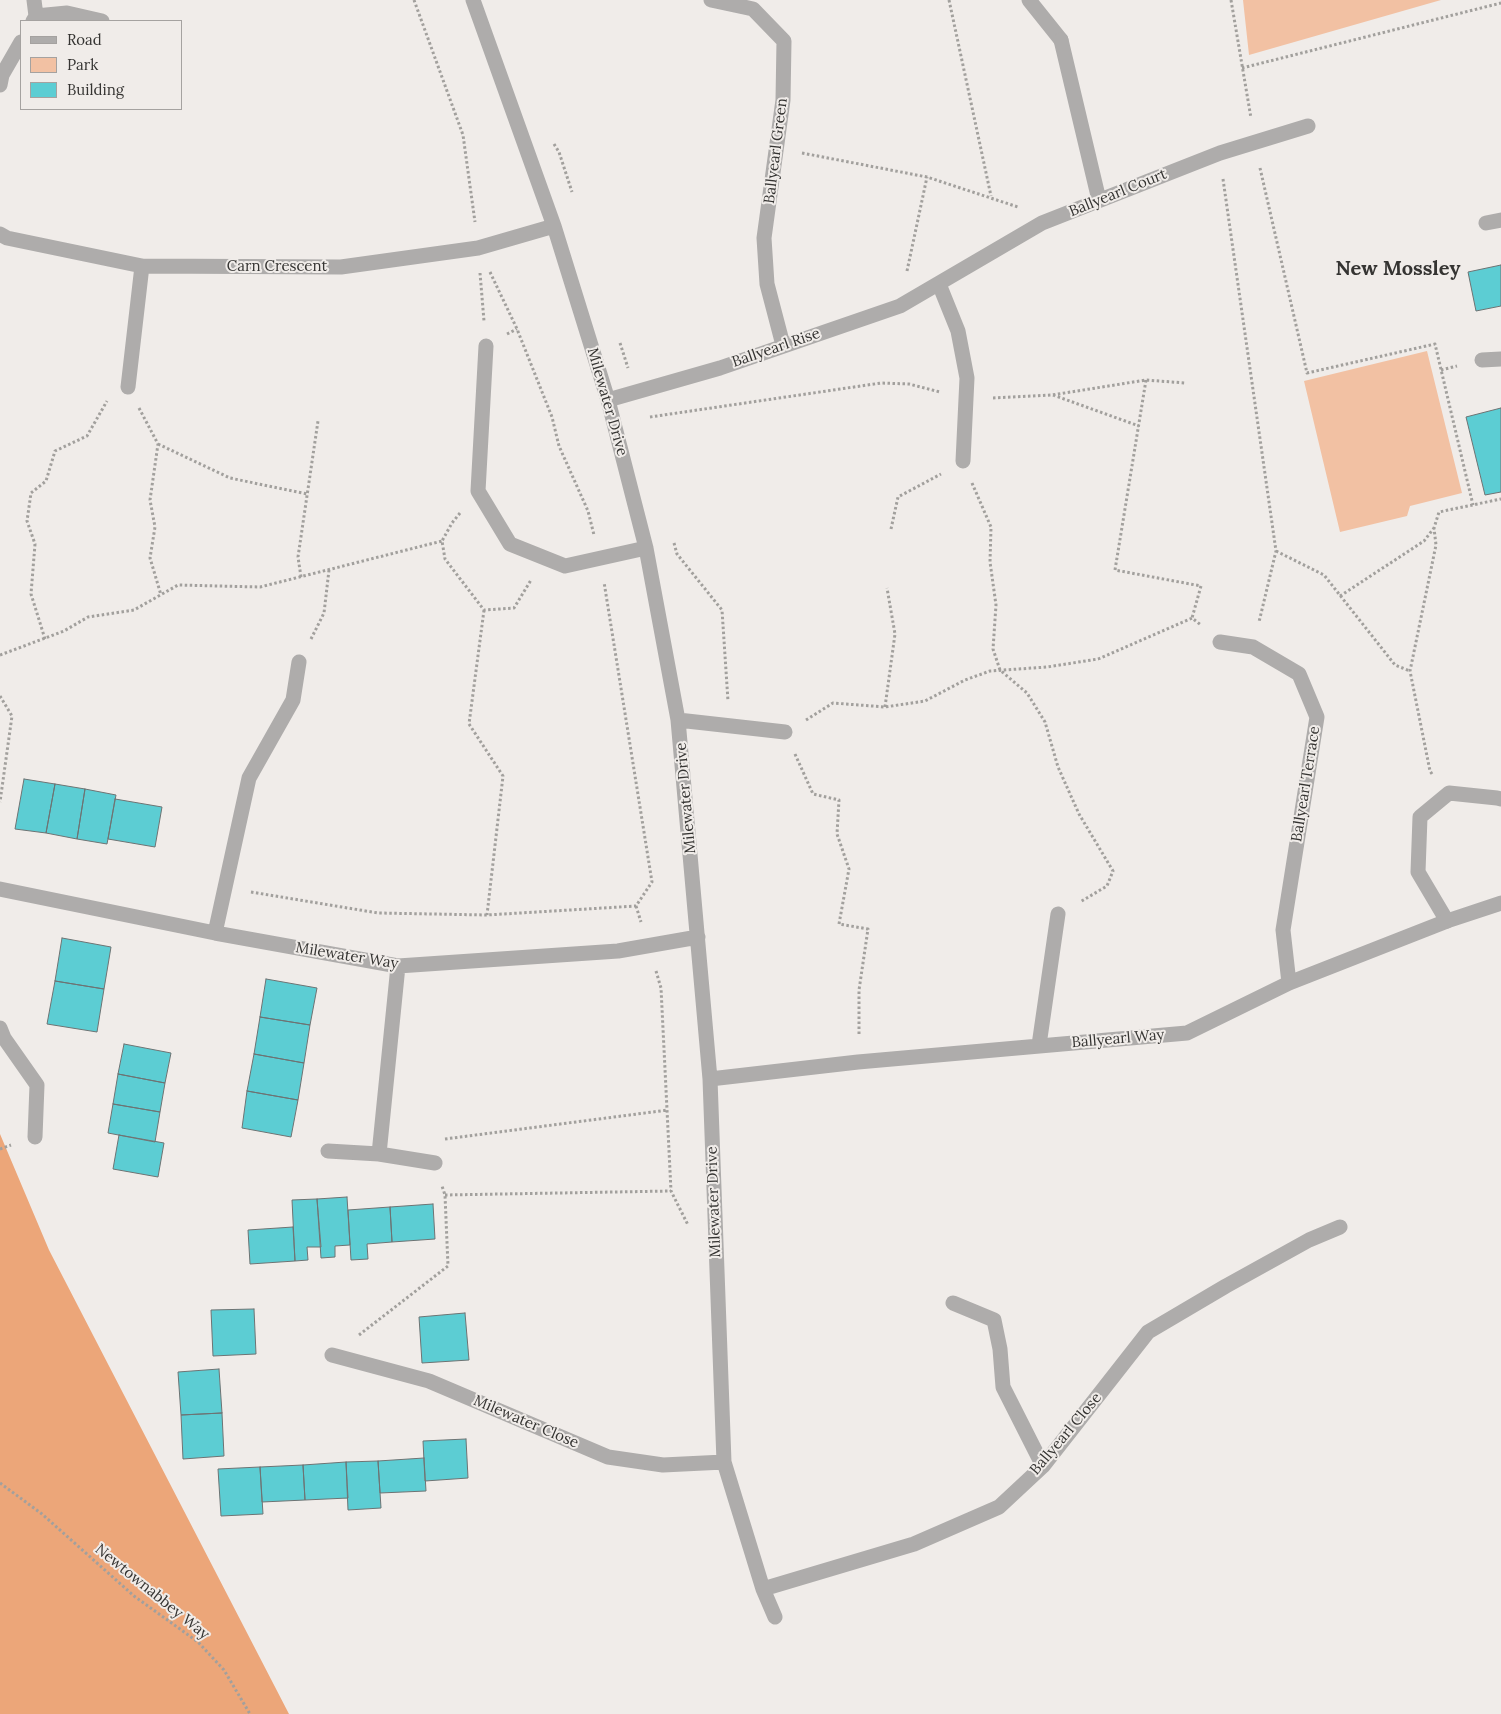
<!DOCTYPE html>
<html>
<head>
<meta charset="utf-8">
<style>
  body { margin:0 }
  #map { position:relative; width:1501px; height:1714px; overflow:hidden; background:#f0ece9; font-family:Lora,serif }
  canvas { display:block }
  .legend { position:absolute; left:20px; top:20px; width:162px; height:90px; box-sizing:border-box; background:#f0ece9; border:1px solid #a5a2a0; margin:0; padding:6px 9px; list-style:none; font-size:15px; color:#353432 }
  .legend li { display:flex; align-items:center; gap:10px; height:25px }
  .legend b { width:25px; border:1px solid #a5a2a0 }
</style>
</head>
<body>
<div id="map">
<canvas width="1501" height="1714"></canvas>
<ul class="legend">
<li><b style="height:6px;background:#aeacab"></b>Road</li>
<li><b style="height:14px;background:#f2c1a3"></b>Park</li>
<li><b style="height:14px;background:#5ccdd3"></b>Building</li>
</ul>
</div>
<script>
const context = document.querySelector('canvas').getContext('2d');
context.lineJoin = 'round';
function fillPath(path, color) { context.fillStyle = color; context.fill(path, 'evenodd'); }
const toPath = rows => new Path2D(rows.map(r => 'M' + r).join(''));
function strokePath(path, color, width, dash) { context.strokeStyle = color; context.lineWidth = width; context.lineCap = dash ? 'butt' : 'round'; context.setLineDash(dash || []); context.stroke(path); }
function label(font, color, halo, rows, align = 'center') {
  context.font = font + ' Lora,serif'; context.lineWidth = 4; context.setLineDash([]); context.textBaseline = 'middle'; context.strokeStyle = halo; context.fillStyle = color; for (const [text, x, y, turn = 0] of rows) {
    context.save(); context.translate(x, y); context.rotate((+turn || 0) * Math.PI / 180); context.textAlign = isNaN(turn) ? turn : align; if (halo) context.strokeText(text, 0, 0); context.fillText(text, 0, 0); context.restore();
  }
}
const green = toPath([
  [1243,0,1441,0,1249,55],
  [1427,351,1462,493,1410,506,1407,516,1340,532,1304,381]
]);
const forest = toPath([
  [0,1134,49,1250,289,1714,0,1714]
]);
const building = toPath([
  [1501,265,1501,306,1476,311,1468,272,1501,265],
  [1501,408,1501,492,1485,495,1466,417,1501,408],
  [24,779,55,784,46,833,15,829,24,779],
  [55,784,85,789,77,839,46,833,55,784],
  [85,789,116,795,107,844,77,839,85,789],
  [115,799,162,807,155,847,108,839,115,799],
  [62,938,111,947,104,989,55,981,62,938],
  [266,979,317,988,310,1025,260,1017,266,979],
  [55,981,104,989,97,1032,47,1024,55,981],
  [260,1017,310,1025,304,1063,254,1054,260,1017],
  [124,1044,171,1053,165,1083,118,1074,124,1044],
  [254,1054,304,1063,298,1100,247,1091,254,1054],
  [118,1074,165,1083,160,1112,113,1104,118,1074],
  [247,1091,298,1100,291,1137,242,1128,247,1091],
  [113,1104,160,1112,155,1142,108,1133,113,1104],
  [119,1135,164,1143,158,1177,113,1169,119,1135],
  [347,1197,350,1245,335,1246,335,1257,321,1258,317,1199,347,1197],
  [317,1199,321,1247,307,1247,308,1260,295,1261,292,1200,317,1199],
  [433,1204,435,1239,392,1242,390,1207,433,1204],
  [390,1207,392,1242,367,1244,368,1259,351,1260,348,1210,390,1207],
  [293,1227,295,1261,250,1264,248,1230,293,1227],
  [254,1309,256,1354,213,1356,211,1310,254,1309],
  [465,1313,469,1360,422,1363,419,1317,465,1313],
  [219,1369,222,1413,181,1415,178,1372,219,1369],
  [222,1413,224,1456,183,1459,181,1415,222,1413],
  [466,1439,468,1478,425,1481,423,1441,466,1439],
  [424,1458,426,1491,380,1493,378,1461,424,1458],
  [378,1461,381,1508,348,1510,346,1462,378,1461],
  [346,1462,348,1498,305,1500,303,1465,346,1462],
  [303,1465,305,1500,262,1502,260,1467,303,1465],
  [260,1467,263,1514,221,1516,218,1469,260,1467]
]);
const path = toPath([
  [414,0,463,135,475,222],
  [949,0,991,196],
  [1231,0,1251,118],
  [1242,68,1501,3],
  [554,144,559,152,572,192],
  [802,153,927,177,1018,207],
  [1260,168,1307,373,1435,344,1473,505],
  [1223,179,1276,551,1259,622],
  [907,271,927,177],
  [490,272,517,329,552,417,559,446,588,511,594,535],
  [480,273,484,321],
  [507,334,517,329],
  [620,343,628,368],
  [1441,370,1457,366],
  [1146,380,1115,570,1201,586,1192,618],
  [1053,395,1139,426],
  [993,398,1052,395,1146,380,1185,383],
  [139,408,158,444,150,500,155,527,150,558,161,595],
  [650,417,881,383,909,384,940,392],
  [158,444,230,478,307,494],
  [972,483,991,527,990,562,996,605,993,649,1000,670,1027,693,1045,722,1058,767,1079,814,1113,871,1107,886,1080,902],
  [460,513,452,523,442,541,445,559,484,610,514,608,531,580],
  [891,529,898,497,941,474],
  [674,543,677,554,722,610,728,701],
  [1276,551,1324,575,1395,665,1410,671],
  [301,577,298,557,318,421],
  [1340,596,1424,541,1434,528],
  [484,610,469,724,503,776,487,915],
  [45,639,31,594,35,544,27,521,31,493,46,481,55,451,87,436,107,401],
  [311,639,324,613,329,570],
  [0,655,64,631,88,617,134,610,178,585,260,587,442,541],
  [0,696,12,716,0,802],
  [885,707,895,634,887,588],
  [806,720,833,703,885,707,925,701,965,680,990,671,1047,667,1098,659,1192,618,1201,625],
  [795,754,813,794,839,800,837,834,849,869,839,924,868,929,859,990,859,1036],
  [1432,774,1430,771,1410,671,1436,545,1434,528,1439,512,1501,499],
  [251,892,378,913,487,915,636,906,652,882,604,582],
  [636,906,641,922],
  [656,971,661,988,671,1191,688,1225],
  [445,1139,668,1110],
  [0,1149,11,1145],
  [445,1195,671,1191],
  [359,1335,448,1266,445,1195,442,1186],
  [0,1483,42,1514,134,1596,198,1642,224,1670,250,1714]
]);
const lane = toPath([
  [1029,0,1061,40],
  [1486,223,1501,220],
  [1482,360,1501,359],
  [1447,921,1418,872,1420,817,1449,793,1497,798,1501,799]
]);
const street = toPath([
  [34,0,36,16],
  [473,0,554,226,608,400,646,548,678,720,710,1079,724,1462,763,1589,775,1617],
  [711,0,753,9,784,41,783,100,764,238,767,284,783,345],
  [33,21,36,16,67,13,102,21],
  [1061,40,1099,200],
  [0,85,2,75,21,42],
  [0,234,7,238,142,266,341,267,478,248,554,226],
  [939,284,958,331,967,378,963,461],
  [486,346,478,491,510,544,565,566,646,548],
  [128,387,142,266],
  [608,400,720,368,900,306,1042,223,1220,153,1308,126],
  [1220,642,1253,647,1299,674,1317,717,1283,930,1289,983],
  [678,720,785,732],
  [0,889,215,933,398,966,618,951,698,937],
  [215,933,249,778,293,700,299,662],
  [0,1028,4,1038,37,1085,35,1137],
  [1039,1045,1058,914],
  [710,1079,858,1062,1187,1033,1289,983,1447,921,1501,903],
  [328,1151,379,1154,435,1163],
  [379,1154,398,966],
  [953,1303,994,1320,1000,1349,1003,1387,1043,1466],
  [332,1355,429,1381,608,1457,663,1465,724,1462],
  [763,1589,914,1544,999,1507,1043,1466,1148,1332,1226,1286,1309,1240,1340,1227]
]);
const streetNames = [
  ["Ballyearl Green",776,151,-83],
  ["Ballyearl Court",1118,193,-22],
  ["Carn Crescent",277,267],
  ["Ballyearl Rise",776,348,-19],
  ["Milewater Drive",607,402,74],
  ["Ballyearl Terrace",1306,784,-81],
  ["Milewater Drive",686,798,-95],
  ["Milewater Way",347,956,9],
  ["Ballyearl Way",1118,1039,-5],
  ["Milewater Drive",714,1202,-92],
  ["Milewater Close",526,1422,23],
  ["Ballyearl Close",1066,1434,-50],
  ["Newtownabbey Way",152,1592,39]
];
const districtNames = [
  ["New Mossley",1398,269]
];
fillPath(green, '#f2c1a3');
fillPath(forest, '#eca679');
fillPath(building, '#5ccdd3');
strokePath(building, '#6d7373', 1);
strokePath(path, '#a2a09d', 3, [2.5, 2.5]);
strokePath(lane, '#aeacab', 15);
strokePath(street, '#aeacab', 15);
label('15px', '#353432', '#f0ece9', streetNames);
label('bold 20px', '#353432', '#f0ece9', districtNames);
</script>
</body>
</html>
